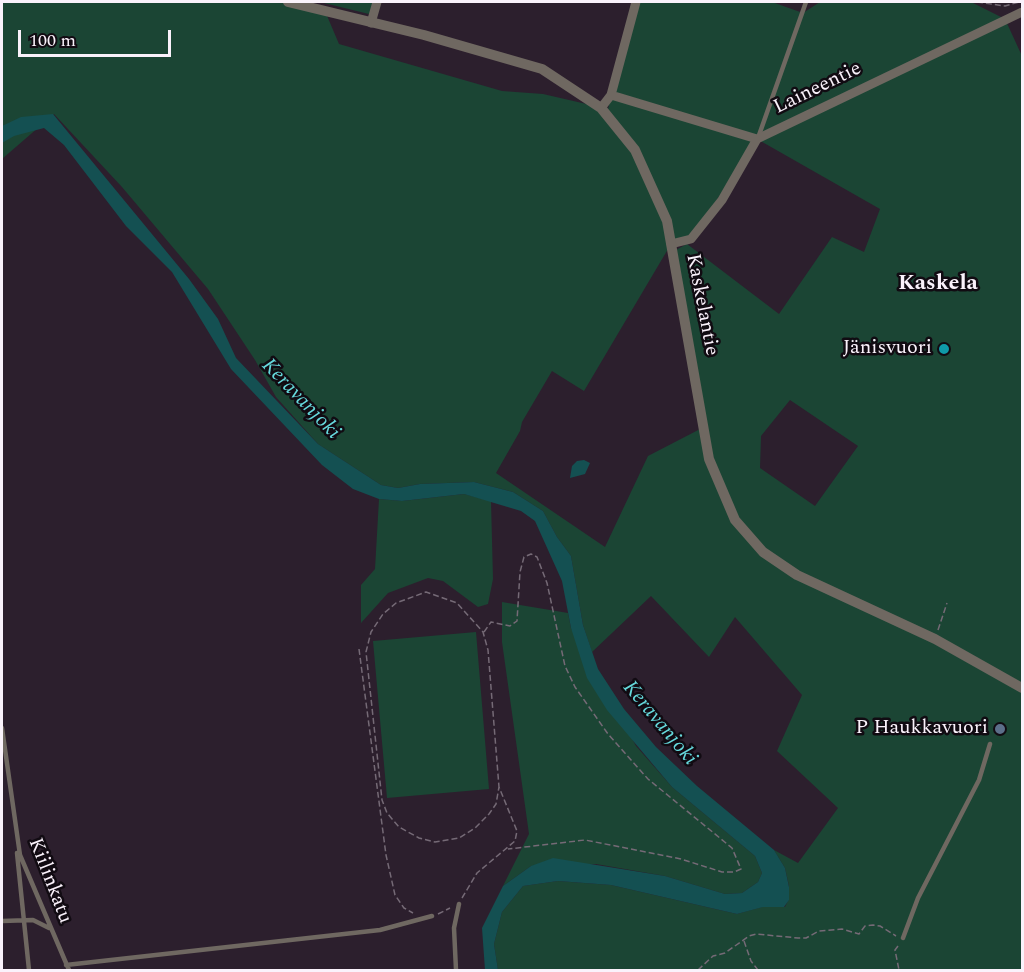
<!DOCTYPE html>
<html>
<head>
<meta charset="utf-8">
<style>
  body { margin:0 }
  #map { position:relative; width:1024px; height:972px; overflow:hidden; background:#2c1f2d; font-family:Spectral,serif }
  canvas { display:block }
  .frame { position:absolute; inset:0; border:3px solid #faf2fb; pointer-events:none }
  .scale { position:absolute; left:18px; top:30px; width:153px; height:27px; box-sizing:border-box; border:3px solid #faf2fb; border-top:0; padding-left:8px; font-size:18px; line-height:21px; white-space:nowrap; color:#faf2fb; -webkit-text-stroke:4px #110b12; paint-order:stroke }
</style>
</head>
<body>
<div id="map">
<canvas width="1024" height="972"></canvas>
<div class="frame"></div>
<div class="scale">100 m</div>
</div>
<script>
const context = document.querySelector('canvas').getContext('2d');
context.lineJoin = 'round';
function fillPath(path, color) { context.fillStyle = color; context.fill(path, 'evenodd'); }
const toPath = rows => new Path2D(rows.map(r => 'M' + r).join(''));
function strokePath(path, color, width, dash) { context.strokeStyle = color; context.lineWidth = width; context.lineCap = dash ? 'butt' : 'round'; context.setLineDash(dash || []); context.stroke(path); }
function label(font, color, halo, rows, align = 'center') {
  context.font = font + ' Spectral,serif'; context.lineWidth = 5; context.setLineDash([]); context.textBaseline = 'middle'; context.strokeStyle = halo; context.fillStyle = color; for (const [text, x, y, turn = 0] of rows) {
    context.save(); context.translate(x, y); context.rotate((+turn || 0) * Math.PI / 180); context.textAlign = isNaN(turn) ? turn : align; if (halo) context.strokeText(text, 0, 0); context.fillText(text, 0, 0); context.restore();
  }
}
const green = toPath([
  [2,2,288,2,325,11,339,44,502,91,543,94,608,109,636,2,772,2,803,13,820,2,971,2,1005,19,1022,56,1022,970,498,970,494,944,502,912,523,886,558,881,611,885,737,914,762,907,785,907,789,899,789,886,785,868,774,850,798,863,838,808,777,751,802,695,735,617,709,657,651,596,592,652,583,625,571,556,557,537,543,511,513,492,474,482,420,484,398,488,381,485,318,444,276,397,255,360,208,289,122,187,54,114,2,159],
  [757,139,880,209,864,252,832,237,779,314,687,244,672,252,704,427,648,456,605,547,496,473,520,431,522,422,552,371,584,391,671,244,691,239],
  [790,400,858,446,815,506,760,468,761,436],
  [320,2,377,2,373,15],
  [464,494,491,501,493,579,488,604,478,607,443,581,428,578,388,593,361,623,361,585,375,569,379,499,402,501],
  [502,602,568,613,571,628,636,746,672,787,755,856,762,873,758,882,742,893,725,894,665,876,596,864,531,866,503,886,529,834,502,642],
  [476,632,489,789,387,798,373,641]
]);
const water = toPath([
  [53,114,189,279,218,319,236,358,318,444,381,485,398,488,420,484,474,482,513,492,543,511,557,537,571,556,583,625,598,669,624,709,656,747,697,786,774,850,785,868,789,887,789,900,784,907,763,907,737,914,611,885,558,881,523,886,502,912,494,944,498,970,485,970,482,928,503,886,531,866,553,858,665,876,725,894,742,893,758,882,762,873,755,856,672,787,607,710,587,678,571,628,562,581,535,521,521,511,464,494,402,501,379,499,353,489,322,465,231,369,172,272,126,226,64,145,44,128,14,136,2,143,2,126,21,117],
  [584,460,590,463,585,474,570,478,572,466,577,461]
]);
const path = toPath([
  [977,2,1005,6,1019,2],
  [938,630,947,603],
  [484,632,491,622,510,626,517,621,520,572,524,557,531,554,537,557,547,583,565,666,575,687,608,734,648,779,732,848,741,869,734,872,722,872,681,859,585,840,508,849],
  [359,649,386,855,395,895,404,908,413,913],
  [462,898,477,873,515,841,517,831,499,787,488,650,483,632,457,603,426,592,396,603,383,614,371,632,366,652,382,800,387,813,399,827,419,838,435,842,459,838,475,828,489,814,496,804,499,787],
  [438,914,450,908],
  [744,941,751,961,758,970],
  [898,946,895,950,899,970],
  [698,970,713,956,725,953,749,936,756,934,798,938,806,938,819,931,842,929,859,934,865,926,873,925,880,926,896,936]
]);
const service = toPath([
  [758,138,806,2],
  [2,728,20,855,69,970],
  [17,853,29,970],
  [2,921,33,920,49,928],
  [903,938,918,898,979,780,990,744],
  [66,965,380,930,432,916],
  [456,970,454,928,459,904]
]);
const minor = toPath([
  [371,23,377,2],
  [611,95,757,139],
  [601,108,611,95,636,2],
  [671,244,691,239,722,200,757,139,1022,12]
]);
const tertiary = toPath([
  [288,2,424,35,542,69,601,108,635,150,667,221,709,459,735,520,763,552,797,575,935,639,1022,688]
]);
const markers = [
  [944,349,6,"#0f9aa8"],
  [1000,729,6,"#5c6f8a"]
];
const streetNames = [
  ["Laineentie",818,89,-26],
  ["Kaskelantie",701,305,79],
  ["Kiilinkatu",49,881,69]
];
const poiNames = [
  ["Jänisvuori",932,349],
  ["P Haukkavuori",988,729]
];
const waterNames = [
  ["Keravanjoki",300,400,46],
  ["Keravanjoki",659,724,50]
];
const quarterNames = [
  ["Kaskela",938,285]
];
fillPath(green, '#1b4534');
fillPath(water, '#145052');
strokePath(path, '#756a76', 1.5, [6, 3]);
strokePath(service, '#6f6861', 4.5);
strokePath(minor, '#6f6861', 9);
strokePath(tertiary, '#6f6861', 10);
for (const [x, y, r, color] of markers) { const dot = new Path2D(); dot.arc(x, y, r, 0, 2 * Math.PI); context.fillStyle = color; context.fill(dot); strokePath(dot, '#110b12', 2); }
label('20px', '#faf2fb', '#110b12', streetNames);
label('20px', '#faf2fb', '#110b12', poiNames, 'right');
label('italic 21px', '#65d8db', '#110b12', waterNames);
label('bold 22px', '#faf2fb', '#110b12', quarterNames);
</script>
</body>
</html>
